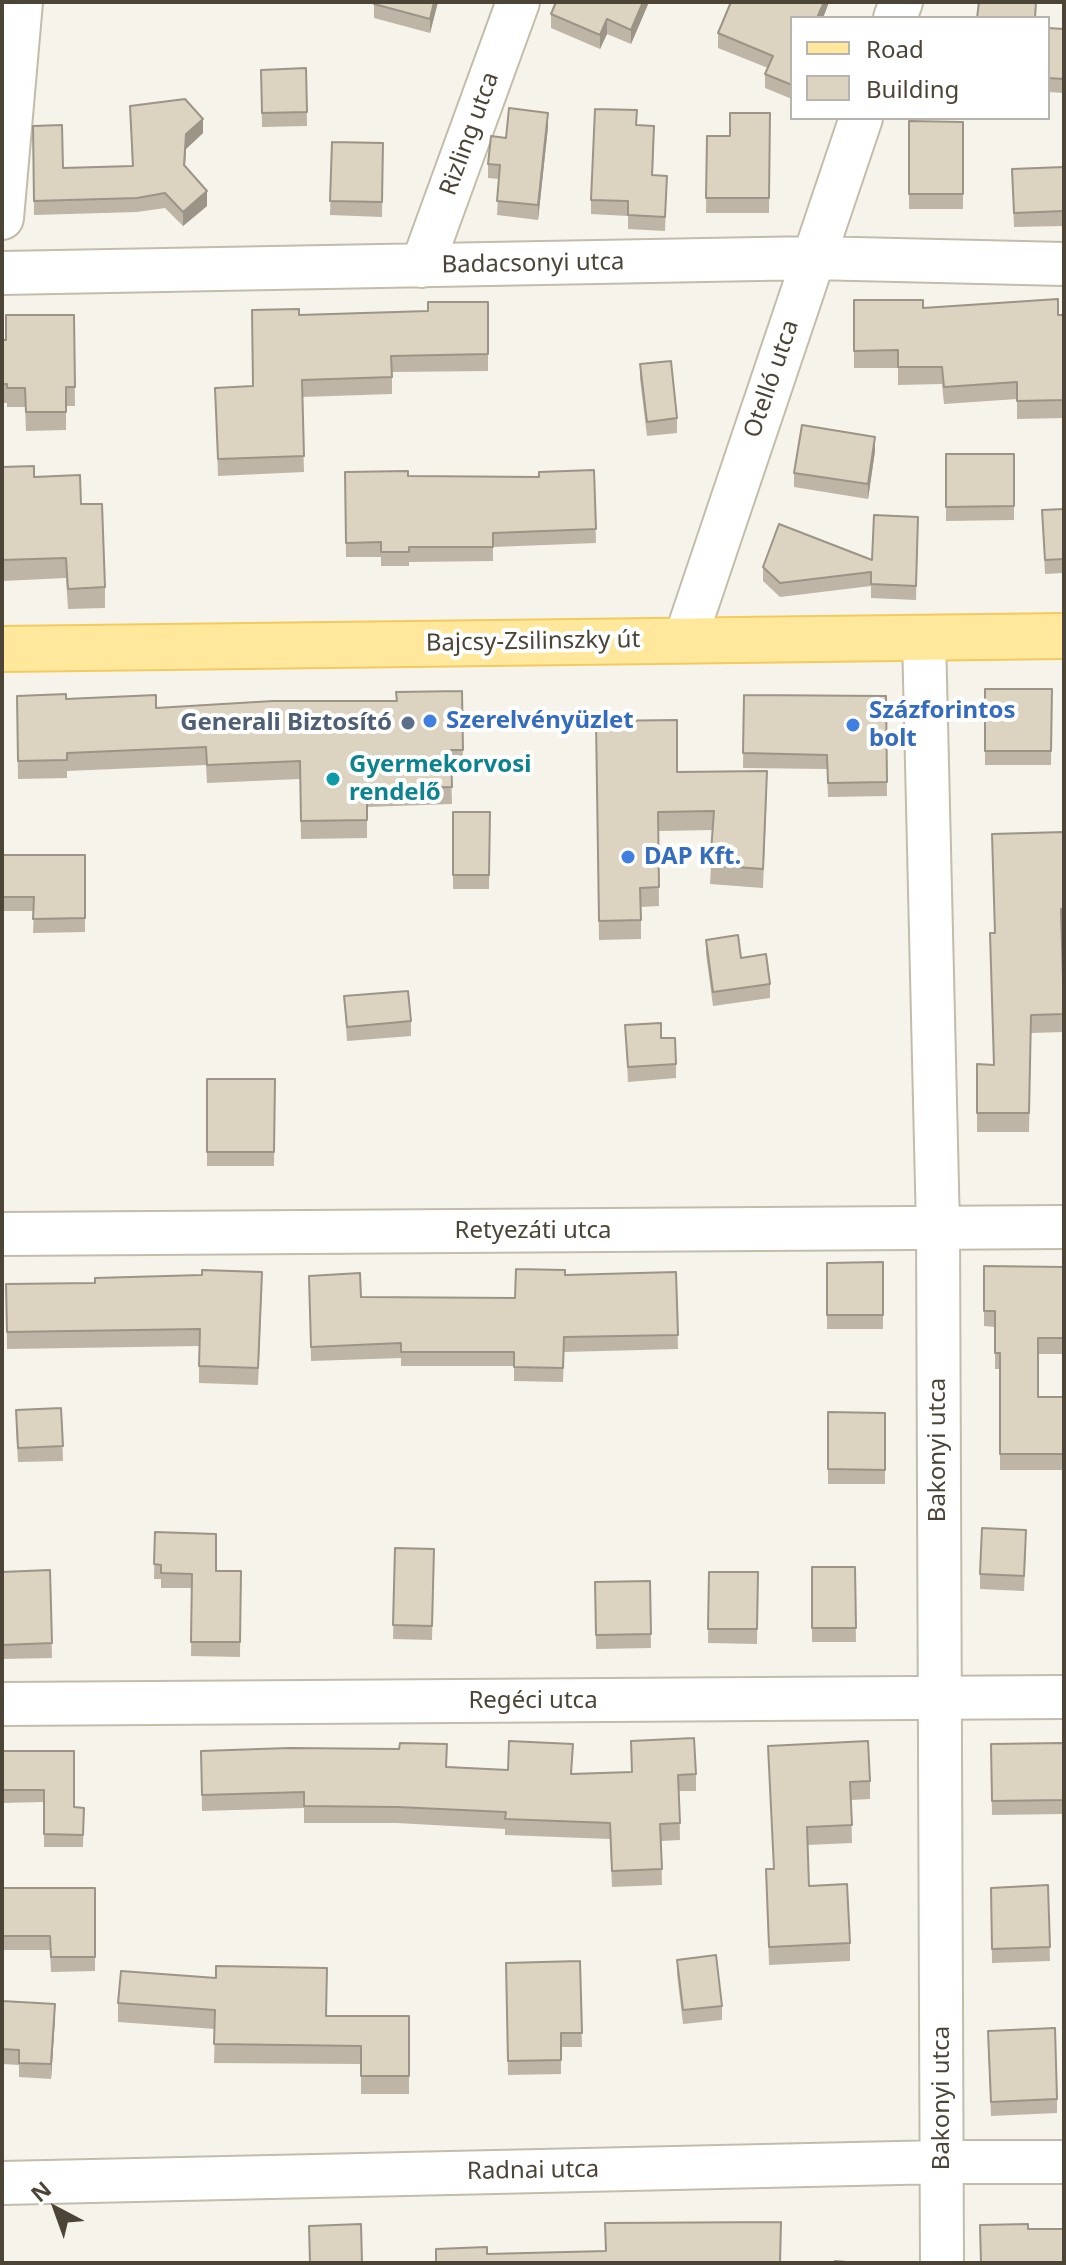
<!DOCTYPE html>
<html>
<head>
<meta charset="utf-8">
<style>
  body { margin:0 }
  #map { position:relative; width:1066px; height:2265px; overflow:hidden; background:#f6f3ea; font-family:"Noto Sans",sans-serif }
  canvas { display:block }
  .frame { position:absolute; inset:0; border:4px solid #4c4437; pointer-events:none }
  .legend { position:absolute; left:790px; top:16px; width:260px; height:104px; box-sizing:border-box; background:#fff; border:2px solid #b7b4af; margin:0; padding:10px 14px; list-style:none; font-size:24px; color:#4c4437 }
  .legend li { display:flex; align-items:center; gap:16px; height:40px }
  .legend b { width:40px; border:2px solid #b7b4af }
  .north { position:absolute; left:16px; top:2169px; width:80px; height:80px; -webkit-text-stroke:6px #fff; paint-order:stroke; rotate:319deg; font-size:22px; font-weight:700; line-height:32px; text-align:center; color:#4c4437 }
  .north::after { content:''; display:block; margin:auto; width:28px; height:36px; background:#4c4437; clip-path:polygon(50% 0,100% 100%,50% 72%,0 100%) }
</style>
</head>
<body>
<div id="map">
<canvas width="1066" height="2265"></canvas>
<div class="frame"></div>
<ul class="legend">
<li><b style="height:10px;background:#ffe79b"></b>Road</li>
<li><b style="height:22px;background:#ddd3c1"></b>Building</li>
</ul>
<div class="north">N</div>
</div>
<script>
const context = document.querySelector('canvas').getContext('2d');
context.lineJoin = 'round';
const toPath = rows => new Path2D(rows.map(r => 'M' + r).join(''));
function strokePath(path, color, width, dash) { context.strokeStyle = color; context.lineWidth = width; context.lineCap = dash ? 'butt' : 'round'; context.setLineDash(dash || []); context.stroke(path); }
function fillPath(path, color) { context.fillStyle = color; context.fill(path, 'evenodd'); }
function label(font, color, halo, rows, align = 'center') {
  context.font = font + ' "Noto Sans",sans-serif'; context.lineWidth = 8; context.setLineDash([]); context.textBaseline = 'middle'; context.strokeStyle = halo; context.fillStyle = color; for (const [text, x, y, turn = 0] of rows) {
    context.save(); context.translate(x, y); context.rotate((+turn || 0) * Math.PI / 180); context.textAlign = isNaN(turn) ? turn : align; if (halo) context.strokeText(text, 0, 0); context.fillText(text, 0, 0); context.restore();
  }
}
const minor = toPath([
  [895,18,901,2],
  [2,218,21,2],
  [422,266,518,2],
  [2,273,813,258,1064,264],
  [924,637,938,1228,942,2263],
  [685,640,861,118],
  [2,1234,1064,1227],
  [2,1704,1064,1697],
  [2,2183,943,2162,1064,2162]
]);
const major = toPath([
  [2,649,1064,636]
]);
const wall = toPath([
  [374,2,438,2,430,33,374,18],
  [649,2,631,44,607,34,600,49,551,28,551,14],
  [829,2,823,18,792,18,792,99,765,88,765,74,768,68,718,48,718,33],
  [1048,28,1064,29,1064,93,1048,92],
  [306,68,307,126,262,127,261,70],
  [130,106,203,133,186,149,185,165,207,206,183,226,165,208,137,212,34,215,33,126,63,168,132,166],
  [770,113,769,213,706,213,707,136,730,136],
  [909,121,963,122,963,209,909,209],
  [637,125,654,140,653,175,667,176,665,231,628,229,628,216,591,214,591,200],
  [548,127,538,220,497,215,499,179,488,178,488,164],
  [332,142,383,143,382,217,330,215],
  [1064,167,1064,226,1014,227,1012,169],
  [854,300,923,308,1064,315,1064,418,1017,419,1017,399,944,404,942,384,898,385,898,368,854,368],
  [488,302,488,371,392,372,392,394,302,397,304,472,218,476,215,388,253,386,299,315,428,311],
  [74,315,75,406,66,406,66,430,26,431,25,407,7,407,7,403,2,403,2,340,6,340],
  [640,364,677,418,677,433,647,436,640,379],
  [875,451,868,499,794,487,794,473],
  [946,454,1014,454,1014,520,946,521],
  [2,467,34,477,81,504,105,587,105,608,68,609,66,578,2,581],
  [594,470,596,543,493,547,493,561,409,562,409,566,381,566,381,557,346,557,345,472,408,476,539,477],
  [1064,509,1064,573,1045,574,1042,510],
  [918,531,916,600,871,598,871,586,780,597,763,581,763,567,872,560],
  [985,689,1052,689,1051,765,985,765],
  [462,691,463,768,451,768,452,804,367,807,367,838,301,839,300,779,207,783,206,765,67,771,67,778,18,779,17,696,156,708,397,701],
  [744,695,886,696,887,796,828,797,827,769,743,768],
  [596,721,677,772,767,790,763,888,710,884,713,830,658,831,659,906,641,907,641,939,599,940],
  [453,812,490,812,489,889,453,889],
  [1064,832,1064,928,1062,928,1064,1032,1031,1033,1029,1132,977,1132,977,1064,993,1065,995,933,992,834],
  [2,855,85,855,85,932,33,933,34,911,2,911],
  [706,940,741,958,770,984,770,998,713,1006,706,954],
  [344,996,411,1021,411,1036,347,1041],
  [625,1025,661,1038,676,1064,676,1078,628,1082],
  [207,1079,275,1079,274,1166,207,1166],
  [883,1262,883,1329,827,1329,827,1263],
  [984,1266,1064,1267,1064,1354,1038,1354,1038,1397,1064,1397,1064,1470,1000,1470,1000,1369,995,1369,995,1327,984,1326],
  [676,1272,678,1349,564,1352,563,1382,514,1381,514,1366,401,1366,401,1358,311,1361,309,1276,361,1297,515,1298,565,1275],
  [6,1284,262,1289,258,1385,199,1383,199,1346,7,1349],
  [61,1408,63,1461,18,1462,16,1424],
  [828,1412,885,1413,885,1484,828,1484],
  [155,1532,216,1571,241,1571,240,1657,191,1656,192,1588,161,1588,161,1579,154,1579],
  [1026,1544,1024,1591,980,1589,980,1574],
  [395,1548,434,1549,432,1640,393,1639],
  [812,1567,855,1567,856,1642,812,1642],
  [50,1570,52,1658,2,1659,2,1572],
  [709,1572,758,1572,757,1644,708,1643],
  [650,1581,651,1648,596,1649,595,1582],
  [1064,1743,1064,1814,992,1815,991,1744],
  [768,1746,870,1781,870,1799,851,1800,852,1843,807,1845,809,1886,850,1943,850,1961,769,1965,766,1869,774,1869],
  [2,1751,74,1807,84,1808,83,1847,44,1847,44,1802,2,1803],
  [201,1751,572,1774,696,1774,696,1791,679,1791,680,1840,661,1841,662,1885,612,1887,610,1839,505,1835,505,1829,397,1823,304,1823,304,1808,202,1811],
  [1048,1885,1050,1961,992,1963,991,1888],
  [2,1888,95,1888,95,1971,51,1972,50,1950,2,1950],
  [677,1960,722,2006,722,2020,683,2024,677,1974],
  [580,1961,582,2047,561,2047,561,2074,508,2075,506,1963],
  [2,2001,55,2018,51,2079,19,2077,19,2065,2,2064],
  [118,2003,327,2016,409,2016,409,2094,361,2094,361,2064,214,2063,215,2029,118,2022],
  [988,2045,1057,2099,1057,2113,991,2116]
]);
const shadedWall = toPath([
  [434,2,438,2,430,33,430,19],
  [643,2,649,2,631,44,631,30],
  [824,2,829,2,823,18,817,18],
  [607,19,607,34,600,49,600,35],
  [548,113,548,127,538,220,538,205],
  [203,119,203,133,186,149,184,179,186,134],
  [207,191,207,206,183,226,183,212],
  [875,437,875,451,868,499,868,484],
  [55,2004,55,2018,51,2079,51,2064]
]);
const building = toPath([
  [374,2,434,2,430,19,374,4,374,2],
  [556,2,643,2,631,30,607,19,600,35,551,14,556,2],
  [731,2,824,2,817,18,792,18,792,85,765,74,773,56,718,33,731,2],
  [979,2,1036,2,1035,18,977,18,979,2],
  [1048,28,1064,29,1064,79,1048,78,1048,28],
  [306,68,307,112,262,113,261,70,306,68],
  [185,99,203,119,186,134,184,165,207,191,183,212,165,193,137,198,34,201,33,126,62,125,63,168,133,166,130,106,185,99],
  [509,108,548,113,538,205,497,201,500,165,488,164,491,136,506,138,509,108],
  [595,109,637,110,636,125,654,126,652,175,667,176,665,217,628,215,628,201,591,200,595,109],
  [730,113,770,113,769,198,706,198,707,136,730,136,730,113],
  [909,121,963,122,963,194,909,194,909,121],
  [332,142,383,143,382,202,330,201,332,142],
  [1064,167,1064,211,1014,213,1012,169,1064,167],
  [1058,299,1058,315,1064,315,1064,400,1017,401,1017,382,944,387,942,367,898,367,898,350,854,351,854,300,923,300,923,308,1058,299],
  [428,302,488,302,488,354,391,356,392,377,302,380,304,456,218,459,215,388,253,386,252,310,299,309,299,315,428,311,428,302],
  [6,315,74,315,75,387,66,387,66,412,26,412,25,388,7,388,7,384,2,384,2,340,6,340,6,315],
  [671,361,677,418,647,422,640,364,671,361],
  [802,425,875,437,868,484,794,473,802,425],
  [946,454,1014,454,1014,506,946,507,946,454],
  [34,466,34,477,80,475,81,504,102,504,105,587,68,589,66,558,2,560,2,467,34,466],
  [594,470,596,529,493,533,493,547,409,547,409,552,381,552,381,542,346,543,345,472,408,471,408,476,539,477,539,472,594,470],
  [1064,509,1064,559,1045,560,1042,510,1064,509],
  [874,515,918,517,916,586,871,584,871,572,780,583,763,567,779,524,872,560,874,515],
  [985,689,1052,689,1051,751,985,751,985,689],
  [462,691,463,750,451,750,452,787,367,789,367,820,301,821,300,761,207,765,206,747,67,753,67,760,18,761,17,696,66,694,66,699,156,695,156,708,273,701,397,701,396,692,462,691],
  [744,695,886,696,887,782,828,783,827,755,743,753,744,695],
  [677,720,677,772,767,771,763,869,710,865,714,811,658,812,659,887,640,888,641,920,599,921,596,721,677,720],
  [453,812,490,812,489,875,453,875,453,812],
  [1064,832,1064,909,1061,909,1064,1014,1031,1015,1029,1113,977,1113,977,1064,994,1065,990,933,995,933,992,834,1064,832],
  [2,855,85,855,85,918,33,919,34,897,2,897,2,855],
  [738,935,741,958,766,954,770,984,713,992,706,940,738,935],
  [408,991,411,1021,347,1027,344,996,408,991],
  [661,1023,661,1038,675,1038,676,1064,628,1067,625,1025,661,1023],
  [207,1079,275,1079,274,1152,207,1152,207,1079],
  [883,1262,883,1315,827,1315,827,1263,883,1262],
  [984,1266,1064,1267,1064,1338,1038,1338,1038,1397,1064,1397,1064,1454,1000,1454,1000,1353,995,1353,995,1311,984,1311,984,1266],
  [516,1269,565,1270,565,1275,676,1272,678,1335,564,1337,563,1368,514,1367,514,1352,401,1352,401,1343,311,1347,309,1276,360,1273,361,1297,515,1298,516,1269],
  [202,1270,262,1272,258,1368,199,1366,200,1329,7,1332,6,1284,95,1283,95,1278,202,1275,202,1270],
  [61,1408,63,1446,18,1448,16,1410,61,1408],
  [828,1412,885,1413,885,1470,828,1469,828,1412],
  [982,1528,1026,1530,1024,1576,980,1574,982,1528],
  [155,1532,216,1534,216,1571,241,1571,240,1642,191,1642,192,1574,161,1573,161,1565,154,1564,155,1532],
  [395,1548,434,1549,432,1626,393,1625,395,1548],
  [812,1567,855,1567,856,1628,812,1628,812,1567],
  [50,1570,52,1643,2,1645,2,1572,50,1570],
  [709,1572,758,1572,757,1629,708,1629,709,1572],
  [650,1581,651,1634,596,1635,595,1582,650,1581],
  [694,1738,696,1774,678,1775,680,1823,660,1824,662,1869,612,1871,610,1823,505,1819,506,1812,397,1807,304,1806,304,1792,202,1795,201,1751,289,1748,399,1749,400,1743,447,1744,446,1767,508,1770,509,1741,573,1744,571,1774,632,1772,631,1741,694,1738],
  [868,1741,870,1781,850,1782,852,1825,807,1827,809,1886,847,1884,850,1943,769,1947,766,1869,774,1869,768,1746,868,1741],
  [1064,1743,1064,1800,992,1801,991,1744,1064,1743],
  [2,1751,74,1751,74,1807,84,1808,83,1835,44,1834,44,1790,2,1790,2,1751],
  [1048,1885,1050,1947,992,1949,991,1888,1048,1885],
  [2,1888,95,1888,95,1957,51,1957,50,1936,2,1936,2,1888],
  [716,1955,722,2006,683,2010,677,1960,716,1955],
  [580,1961,582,2033,561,2033,561,2060,508,2061,506,1963,580,1961],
  [216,1966,327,1968,326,2016,409,2016,409,2076,361,2076,361,2046,214,2044,215,2010,118,2003,121,1971,216,1978,216,1966],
  [2,2001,55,2004,51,2064,19,2063,19,2050,2,2049,2,2001],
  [1055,2028,1057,2099,991,2102,988,2031,1055,2028],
  [781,2222,780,2263,436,2263,436,2249,487,2247,487,2254,606,2251,605,2223,781,2222],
  [361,2224,362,2263,310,2263,309,2226,361,2224],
  [1028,2224,1028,2229,1064,2229,1064,2263,981,2263,980,2225,1028,2224],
  [835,2261,859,2263,835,2263,835,2261]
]);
const markers = [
  [430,721,8,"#3f7fe0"],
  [408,723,8,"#5c6f8a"],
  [853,725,8,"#3f7fe0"],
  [333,779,8,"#0f9aa8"],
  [628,857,8,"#3f7fe0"]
];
const streetNames = [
  ["Rizling utca",470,134,-70],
  ["Badacsonyi utca",533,264,-1],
  ["Otelló utca",772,379,-71],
  ["Bajcsy-Zsilinszky út",533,642,-1],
  ["Retyezáti utca",533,1231],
  ["Bakonyi utca",938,1450,-90],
  ["Regéci utca",533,1701],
  ["Bakonyi utca",942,2098,-90],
  ["Radnai utca",533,2171,-1]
];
const shopNames = [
  ["Százforintos",869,711],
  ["bolt",869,739],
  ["Szerelvényüzlet",446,721],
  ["DAP Kft.",644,857]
];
const serviceNames = [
  ["Generali Biztosító",392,723]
];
const cultureNames = [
  ["Gyermekorvosi",349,765],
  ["rendelő",349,793]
];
strokePath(minor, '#c3bcab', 46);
strokePath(major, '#f1cb5e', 48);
strokePath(minor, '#fff', 42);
strokePath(major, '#ffe79b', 44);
fillPath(wall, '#beb5a6');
fillPath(shadedWall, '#9b9487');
fillPath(building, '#ddd3c1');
strokePath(building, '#9b9487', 2);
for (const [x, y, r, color] of markers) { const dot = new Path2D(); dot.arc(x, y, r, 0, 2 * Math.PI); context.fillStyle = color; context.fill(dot); strokePath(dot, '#fff', 3); }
label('24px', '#4c4437', '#fff', streetNames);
label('bold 24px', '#366cbe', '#fff', shopNames, 'left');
label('bold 24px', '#4e5e75', '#fff', serviceNames, 'right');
label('bold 24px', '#0d838f', '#fff', cultureNames, 'left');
</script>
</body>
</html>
